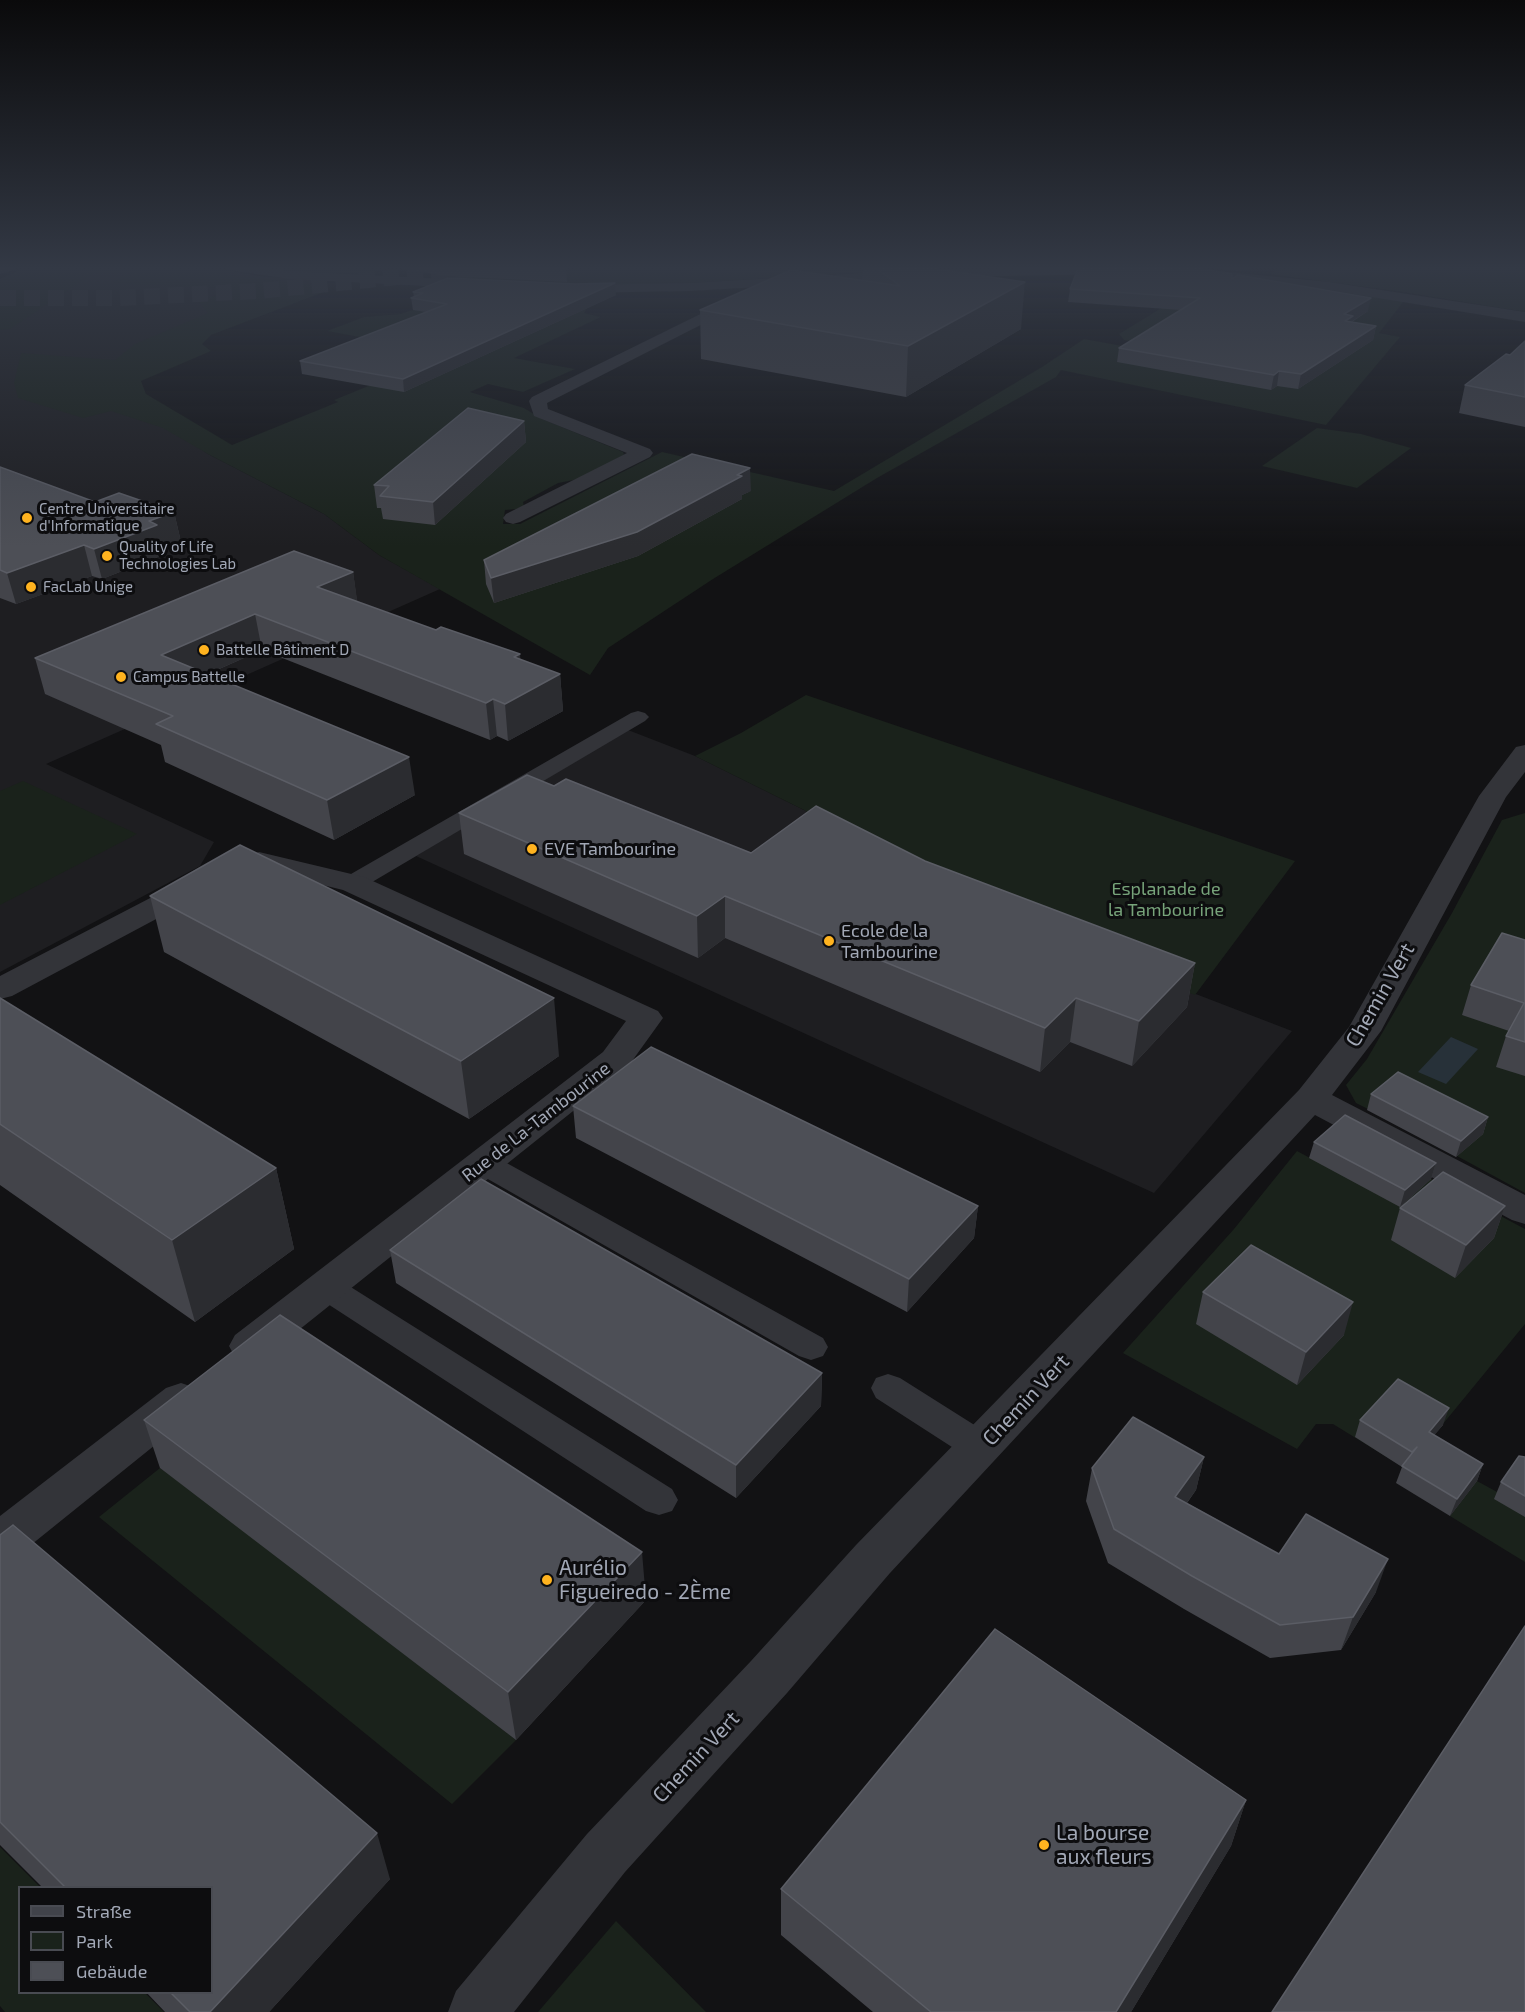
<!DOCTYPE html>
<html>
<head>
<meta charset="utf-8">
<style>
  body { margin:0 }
  #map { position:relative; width:1525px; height:2012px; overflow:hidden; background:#121214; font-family:"Exo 2",sans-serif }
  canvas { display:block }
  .legend { position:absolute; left:18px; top:1886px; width:195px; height:108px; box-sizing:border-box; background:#0d0d0f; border:2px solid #494b52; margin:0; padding:8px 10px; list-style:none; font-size:18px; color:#a2a8b6 }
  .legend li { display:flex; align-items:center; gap:12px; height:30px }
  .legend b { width:30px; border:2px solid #494b52 }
</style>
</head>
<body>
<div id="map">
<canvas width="1525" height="2012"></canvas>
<ul class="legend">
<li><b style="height:8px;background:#41434a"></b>Straße</li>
<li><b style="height:16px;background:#1a221b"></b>Park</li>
<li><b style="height:16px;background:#4d4f56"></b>Gebäude</li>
</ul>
</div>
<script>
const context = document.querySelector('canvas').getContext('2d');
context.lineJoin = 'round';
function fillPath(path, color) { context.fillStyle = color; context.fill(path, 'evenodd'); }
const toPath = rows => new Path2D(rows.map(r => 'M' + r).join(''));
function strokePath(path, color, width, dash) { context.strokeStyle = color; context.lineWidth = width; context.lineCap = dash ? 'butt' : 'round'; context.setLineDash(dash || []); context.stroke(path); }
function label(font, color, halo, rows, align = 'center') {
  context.font = font + ' "Exo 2",sans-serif'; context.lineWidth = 6; context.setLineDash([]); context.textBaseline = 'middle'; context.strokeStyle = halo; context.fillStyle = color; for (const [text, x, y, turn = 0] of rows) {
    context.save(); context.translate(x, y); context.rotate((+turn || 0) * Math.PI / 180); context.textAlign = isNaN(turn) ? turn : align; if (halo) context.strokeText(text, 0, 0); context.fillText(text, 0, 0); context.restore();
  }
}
const built = toPath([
  [29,266,207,266,258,276,315,280,308,286,70,381,114,401,188,440,208,454,324,514,379,555,440,589,46,764,214,842,200,866,0,972,0,279],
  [628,730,695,756,804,810,915,886,1292,1031,1154,1193,416,856]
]);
const green = toPath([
  [32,266,102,266,87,278,10,329,0,330,0,280],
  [139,266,201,266,223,274,311,284,324,292,211,335,202,344,211,351,141,381,146,394,232,445,338,402,334,400,430,361,419,348,327,331,364,317,400,314,413,310,585,306,587,308,584,313,601,317,514,358,575,369,523,392,488,384,470,392,524,408,542,419,623,452,624,455,579,479,558,483,523,502,524,506,516,509,505,510,503,524,520,524,662,452,834,491,1042,367,1084,339,1226,365,1230,360,1124,340,1119,334,1212,277,1317,288,1404,301,1379,333,1400,337,1326,425,1061,370,1056,377,877,478,713,579,608,648,590,675,379,555,324,514,208,454,163,428,111,411,83,418,18,398,14,383,21,353,115,360,135,344,208,313,198,301,224,293,226,288,113,283,123,275,141,271],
  [258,266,386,266,394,267,362,274,298,272],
  [581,266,914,266,919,269,671,284,560,284,440,279,451,273,549,277],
  [1283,266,1525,266,1525,312,1403,292,1270,274],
  [1317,428,1361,434,1411,448,1357,488,1262,466],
  [806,695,1295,861,1195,995,915,886,804,810,695,756,741,733],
  [23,781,137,834,0,905,0,791],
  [1525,813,1525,1193,1457,1156,1482,1134,1368,1109,1356,1103,1346,1085,1367,1059,1452,913,1502,820],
  [1339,1130,1525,1229,1525,1324,1406,1469,1333,1424,1316,1424,1297,1449,1123,1353,1234,1229,1297,1151,1310,1158],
  [160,1468,205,1501,516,1740,452,1804,99,1517],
  [1525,1475,1525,1562,1450,1516,1477,1481,1499,1493],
  [0,1847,40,1887,20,1888,20,1992,145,1993,164,2012,5,2012,0,2006],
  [616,1921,706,2012,538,2012]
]);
const water = toPath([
  [1451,1037,1478,1049,1446,1084,1418,1072]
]);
const primaryTunnel = toPath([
  [0,298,119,298,258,291,510,266]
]);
const pedestrian = toPath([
  [638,711,645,713,649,717,645,721,362,888,353,890,344,888,341,883,344,878,631,713,638,711],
  [483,1153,494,1156,823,1338,828,1347,823,1356,811,1360,799,1356,472,1170,468,1163,472,1156,483,1153],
  [326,1275,338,1279,672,1489,678,1500,672,1511,659,1515,646,1511,314,1295,310,1287,314,1279,326,1275],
  [888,1374,900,1378,995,1438,1000,1448,995,1458,982,1463,969,1458,876,1398,871,1388,876,1378,888,1374]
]);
const minor = toPath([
  [739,295,744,297,747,300,744,303,547,403,548,409,650,449,653,453,650,457,520,522,513,524,506,522,503,518,506,514,627,453,534,416,529,401,532,397,739,295],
  [1525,745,1525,772,1506,797,1381,1031,1332,1095,1525,1195,1525,1224,1512,1220,1315,1115,890,1573,787,1693,625,1872,514,2012,448,2012,456,1991,587,1834,751,1661,856,1545,1299,1090,1349,1027,1479,796,1516,747,1525,745],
  [259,852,364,877,658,1011,663,1018,627,1068,265,1357,250,1362,235,1357,229,1346,235,1335,603,1052,626,1021,343,890,262,870,240,878,230,875,225,869,230,863,259,852],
  [192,879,203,882,207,888,203,894,12,996,0,999,0,976,181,882,192,879],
  [181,1383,196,1388,202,1400,196,1412,16,1557,0,1563,0,1516,166,1388,181,1383]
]);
const tertiary = toPath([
  [222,266,255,266,289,271,482,281,489,285,482,289,289,279,229,270,222,266],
  [1123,267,1130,271,1128,274,932,277,690,291,572,293,565,289,572,285,690,283,932,269,1123,267],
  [1187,268,1329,282,1525,312,1525,322,1329,290,1182,275,1180,272,1182,269,1187,268]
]);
const secondary = toPath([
  [0,266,18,266,16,269,0,274,0,266]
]);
const wall = toPath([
  [386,266,566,266,567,282,447,276],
  [863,266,916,266,1021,329,906,397,701,359,700,310,862,280],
  [1083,266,1266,266,1238,271,1195,266,1195,268,1232,279,1368,311,1352,322,1376,326,1373,340,1298,389,1277,386,1271,390,1117,362,1119,348,1181,310,1068,302,1070,289],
  [575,284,616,295,404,392,302,374,300,361,426,312,413,310,411,298,414,297,413,292],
  [1525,341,1525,427,1459,413,1465,385,1510,355],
  [524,421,526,442,435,525,383,519,381,508,377,508,374,485],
  [0,467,95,502,174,512,181,542,162,549,163,555,102,579,92,576,16,604,0,598],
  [751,491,742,495,742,499,638,556,494,603,486,584,484,560],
  [353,572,357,602,560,674,563,711,508,741,497,736,490,740,262,650,208,674,415,795,334,840,165,762,161,745,45,694,35,658],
  [554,786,751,853,925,861,1195,963,1187,1007,1132,1066,1070,1042,1040,1072,725,938,698,958,464,854,459,813],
  [150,896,559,1056,469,1119,164,952],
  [1525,940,1525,1076,1496,1067,1506,1036,1509,1031,1462,1015,1471,985],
  [0,998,276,1168,294,1249,195,1322,0,1185],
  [1371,1094,1488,1117,1483,1134,1456,1157,1367,1110],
  [573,1106,978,1206,974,1238,907,1312,576,1138],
  [1314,1142,1436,1163,1431,1179,1400,1207,1309,1158],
  [1505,1206,1494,1238,1455,1278,1391,1240,1400,1208],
  [390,1250,822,1373,821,1406,736,1498,396,1283],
  [1203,1292,1344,1335,1297,1385,1196,1324],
  [144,1420,646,1600,516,1740,160,1468],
  [1360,1420,1443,1425,1434,1435,1483,1464,1477,1481,1450,1516,1396,1483,1402,1467,1355,1437],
  [1204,1457,1196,1490,1187,1503,1279,1554,1376,1592,1341,1650,1270,1658,1184,1609,1108,1563,1086,1501,1092,1468],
  [1525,1457,1525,1517,1494,1499,1501,1482],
  [0,1535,390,1879,269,2012,165,2012,146,1992,212,1992,212,1887,42,1887,0,1845],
  [1246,1800,1231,1846,1131,2012,873,2012,781,1935,781,1889]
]);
const shadedWall = toPath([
  [1239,266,1266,266,1238,271],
  [1025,282,1021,329,906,397,908,346],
  [615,283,616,295,404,392,403,379],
  [1371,298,1368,311,1352,321,1351,330,1342,334,1344,314],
  [1376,326,1373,340,1298,389,1301,374],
  [1279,371,1277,386,1271,390,1274,375],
  [524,421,526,442,435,525,433,502],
  [750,468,751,491,742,495,742,499,638,556,494,603,491,578,737,475],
  [174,512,181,542,162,549,163,555,102,579,94,549,149,521],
  [84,545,92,576,16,604,7,573],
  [353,572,358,606,317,587],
  [255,614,262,650,169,691,161,655],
  [520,654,523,691,514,657],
  [560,674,563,711,508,741,505,704],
  [493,699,497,736,490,740,486,703],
  [409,757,415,795,334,840,327,800],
  [725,896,725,938,698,958,697,916],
  [1195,963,1187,1007,1132,1066,1139,1021],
  [554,998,559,1056,469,1119,461,1061],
  [1076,998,1070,1042,1040,1072,1045,1028],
  [1488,1117,1483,1134,1456,1157,1461,1141],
  [1436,1163,1431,1179,1400,1207,1405,1190],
  [276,1168,294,1249,195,1322,172,1240],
  [978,1206,974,1238,907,1312,909,1279],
  [1505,1206,1494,1238,1455,1278,1466,1245],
  [1353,1302,1344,1335,1297,1385,1306,1352],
  [822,1373,821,1406,736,1498,736,1465],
  [1449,1408,1443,1425,1423,1449,1429,1432],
  [1204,1457,1196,1490,1167,1530,1175,1497],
  [1483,1464,1477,1481,1450,1516,1457,1499],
  [642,1552,646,1600,516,1740,508,1692],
  [1388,1559,1376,1592,1341,1650,1353,1617],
  [1246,1800,1231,1846,1131,2012,1116,2012],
  [377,1833,390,1879,269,2012,210,2012]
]);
const building = toPath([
  [874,266,916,266,1025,282,908,346,700,310,791,270,900,286,874,266],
  [1079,266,1195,266,1191,267,1232,274,1232,279,1238,275,1371,298,1344,314,1353,316,1345,321,1376,326,1301,374,1279,371,1274,375,1119,348,1200,298,1070,289,1079,266],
  [448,278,575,284,615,283,403,379,300,361,447,304,411,298,423,293,413,292,448,278],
  [1525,341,1525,397,1465,385,1506,354,1510,355,1525,341],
  [468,408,524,421,433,502,380,496,389,486,374,485,468,408],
  [692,454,750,468,737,475,742,476,637,532,491,578,484,560,692,454],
  [0,467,95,502,119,493,174,512,149,521,157,525,94,549,84,545,7,573,0,570,0,467],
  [294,551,353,572,317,587,436,630,441,627,520,654,514,657,560,674,505,704,493,699,486,703,255,614,161,655,409,757,327,800,156,724,173,716,35,658,294,551],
  [527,775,554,786,566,779,751,853,816,806,925,861,1195,963,1139,1021,1076,998,1045,1028,725,896,697,916,459,813,527,775],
  [240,845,554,998,461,1061,150,896,240,845],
  [1502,933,1525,940,1525,1042,1506,1036,1524,1003,1471,985,1502,933],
  [0,998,276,1168,172,1240,0,1124,0,998],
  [651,1047,978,1206,909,1279,573,1106,651,1047],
  [1398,1072,1488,1117,1461,1141,1371,1094,1398,1072],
  [1345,1115,1436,1163,1405,1190,1314,1142,1345,1115],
  [1443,1172,1505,1206,1466,1245,1400,1208,1443,1172],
  [481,1179,822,1373,736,1465,390,1250,481,1179],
  [1251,1245,1353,1302,1306,1352,1203,1292,1251,1245],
  [280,1315,642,1552,508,1692,144,1420,280,1315],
  [1398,1379,1449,1408,1429,1432,1483,1464,1457,1499,1402,1466,1417,1447,1412,1452,1360,1420,1398,1379],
  [1133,1417,1204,1457,1175,1497,1279,1554,1306,1514,1388,1559,1353,1617,1280,1625,1192,1576,1114,1529,1092,1468,1133,1417],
  [1519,1456,1525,1457,1525,1496,1501,1482,1519,1456],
  [13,1525,377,1833,210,2012,190,2012,170,1992,212,1992,212,1887,65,1887,0,1822,0,1535,13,1525],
  [1525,1626,1525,2012,1272,2012,1525,1626],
  [995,1629,1246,1800,1116,2012,931,2012,781,1889,995,1629]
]);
const markers = [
  [27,518,6,"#ffb31f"],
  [107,556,6,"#ffb31f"],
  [31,587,6,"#ffb31f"],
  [204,650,6,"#ffb31f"],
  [121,677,6,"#ffb31f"],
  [532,849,6,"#ffb31f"],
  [829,941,6,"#ffb31f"],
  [547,1580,6,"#ffb31f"],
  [1044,1845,6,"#ffb31f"]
];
const farPoinames = [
  ["Centre Universitaire",39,509],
  ["d'Informatique",39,526],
  ["Quality of Life",119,547],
  ["Technologies Lab",119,564],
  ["FacLab Unige",43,587],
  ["Battelle Bâtiment D",216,650],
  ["Campus Battelle",133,677]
];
const poiNames = [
  ["EVE Tambourine",544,849],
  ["Ecole de la",841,931],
  ["Tambourine",841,952]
];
const parkNames = [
  ["Esplanade de",1166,889],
  ["la Tambourine",1166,910]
];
const streetNames = [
  ["Rue de La-Tambourine",536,1122,-38]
];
const nearStreetnames = [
  ["Chemin Vert",1380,995,-60],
  ["Chemin Vert",1026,1400,-47],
  ["Chemin Vert",696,1757,-47]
];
const nearPoinames = [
  ["Aurélio",559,1568],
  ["Figueiredo - 2Ème",559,1592],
  ["La bourse",1056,1833],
  ["aux fleurs",1056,1857]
];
fillPath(built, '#1e1e21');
fillPath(green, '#1a221b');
fillPath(water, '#273139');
strokePath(primaryTunnel, '#2f3034', 16, [16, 8]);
fillPath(pedestrian, '#333439');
fillPath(minor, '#333439');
fillPath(tertiary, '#333439');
fillPath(secondary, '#41434a');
fillPath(wall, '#43444a');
fillPath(shadedWall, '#2b2c30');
fillPath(building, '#4d4f56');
strokePath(building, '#5b5d65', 1.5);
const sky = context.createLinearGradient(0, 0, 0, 547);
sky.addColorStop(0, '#0a0a0b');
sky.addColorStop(0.49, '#333945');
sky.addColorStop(1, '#33394500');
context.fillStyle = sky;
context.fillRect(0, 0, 1525, 547);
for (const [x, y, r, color] of markers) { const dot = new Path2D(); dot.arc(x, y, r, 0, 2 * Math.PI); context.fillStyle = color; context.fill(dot); strokePath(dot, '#0d0d0f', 2); }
label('15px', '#a2a8b6', '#0d0d0f', farPoinames, 'left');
label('18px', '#a2a8b6', '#0d0d0f', poiNames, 'left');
label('18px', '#77a37a', '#0d0d0f', parkNames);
label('18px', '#a2a8b6', '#0d0d0f', streetNames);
label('21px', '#a2a8b6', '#0d0d0f', nearStreetnames);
label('21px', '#a2a8b6', '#0d0d0f', nearPoinames, 'left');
</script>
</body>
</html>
